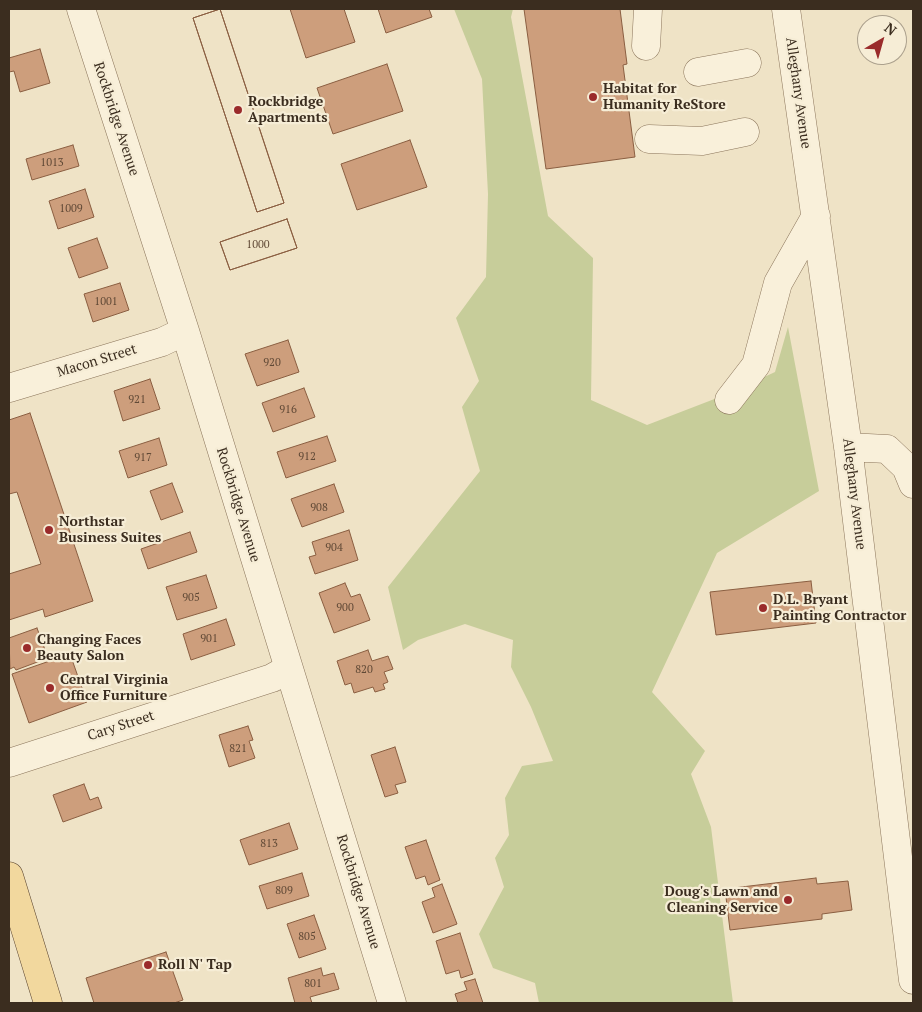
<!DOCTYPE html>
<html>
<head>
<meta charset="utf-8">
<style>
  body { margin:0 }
  #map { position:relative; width:922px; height:1012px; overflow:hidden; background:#efe3c6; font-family:"PT Serif",serif }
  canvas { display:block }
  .frame { position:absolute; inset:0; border:10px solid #3b2d1f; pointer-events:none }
  .north { position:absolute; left:857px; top:15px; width:50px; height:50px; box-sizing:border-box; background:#f6edd6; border:1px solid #aba08d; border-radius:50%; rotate:38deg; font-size:14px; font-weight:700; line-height:20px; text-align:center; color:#3b2d1f }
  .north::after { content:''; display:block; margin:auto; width:18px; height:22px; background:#9a2b2b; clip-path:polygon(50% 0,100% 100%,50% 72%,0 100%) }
</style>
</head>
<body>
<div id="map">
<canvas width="922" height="1012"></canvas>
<div class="frame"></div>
<div class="north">N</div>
</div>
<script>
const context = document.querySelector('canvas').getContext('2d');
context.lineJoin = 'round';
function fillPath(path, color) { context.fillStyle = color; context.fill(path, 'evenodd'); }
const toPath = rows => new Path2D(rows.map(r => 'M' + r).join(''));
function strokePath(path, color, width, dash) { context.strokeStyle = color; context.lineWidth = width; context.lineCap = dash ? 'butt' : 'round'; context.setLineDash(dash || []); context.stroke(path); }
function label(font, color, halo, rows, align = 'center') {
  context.font = font + ' "PT Serif",serif'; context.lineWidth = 4.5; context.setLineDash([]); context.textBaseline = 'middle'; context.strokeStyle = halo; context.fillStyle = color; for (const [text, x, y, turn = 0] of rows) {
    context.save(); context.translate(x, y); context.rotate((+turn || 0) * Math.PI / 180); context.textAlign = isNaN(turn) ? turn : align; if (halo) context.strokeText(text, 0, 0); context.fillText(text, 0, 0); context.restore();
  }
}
const green = toPath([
  [454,9,513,9,511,17,548,216,593,258,591,400,647,425,730,393,775,372,788,327,819,491,717,553,652,692,705,751,691,774,711,827,733,1003,539,1003,535,983,493,968,479,934,504,887,495,858,509,835,505,798,522,766,553,761,531,707,511,667,513,640,465,624,418,640,403,650,388,587,480,471,462,407,479,381,456,318,486,277,488,194,482,79]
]);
const building = toPath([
  [220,9,284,203,257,212,193,18,220,9],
  [220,9,284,203,257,212,193,18,220,9],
  [290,9,344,9,355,42,306,58,290,9],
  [378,9,429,9,432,17,386,33,378,9],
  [524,9,620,9,627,64,623,65,635,157,546,169,524,9],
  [40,49,50,83,20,92,14,71,9,72,9,58,40,49],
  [387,64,403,111,333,134,317,88,387,64],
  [410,140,427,187,357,210,341,164,410,140],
  [73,145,79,166,32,180,26,159,73,145],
  [85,189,94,217,58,229,49,201,85,189],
  [287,219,297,248,230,270,220,242,287,219],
  [287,219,297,248,230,270,220,242,287,219],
  [97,238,108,268,79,278,68,248,97,238],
  [120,283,129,310,93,322,84,294,120,283],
  [288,340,299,372,257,386,245,354,288,340],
  [150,379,160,409,123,421,114,391,150,379],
  [304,388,315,417,273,432,262,403,304,388],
  [30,413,93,601,45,617,43,609,9,620,9,574,41,564,17,492,9,494,9,420,30,413],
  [327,436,336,461,286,478,277,452,327,436],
  [159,438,167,465,128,478,119,451,159,438],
  [172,483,183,512,161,520,150,491,172,483],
  [334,484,344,512,302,527,291,499,334,484],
  [349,530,358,560,315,574,309,557,316,555,312,542,349,530],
  [190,532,197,552,148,569,141,549,190,532],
  [206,575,217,608,177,620,166,587,206,575],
  [811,581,816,623,716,635,710,592,811,581],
  [345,583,351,597,360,594,370,620,334,633,319,593,345,583],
  [226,619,235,645,191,660,183,634,226,619],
  [37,628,48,658,16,670,14,667,10,669,9,638,37,628],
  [368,650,372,661,388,656,393,669,384,672,388,682,383,684,385,689,375,692,373,687,354,693,351,683,345,685,337,661,368,650],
  [70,654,87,702,29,723,12,674,70,654],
  [248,726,253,740,249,741,255,758,229,767,219,735,248,726],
  [395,747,406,782,395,785,398,793,385,797,371,755,395,747],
  [84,784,90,800,98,797,102,808,63,822,53,795,84,784],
  [289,823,298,849,249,865,240,840,289,823],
  [426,840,440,880,428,885,425,876,416,879,405,847,426,840],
  [302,873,309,896,267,909,259,886,302,873],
  [816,878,817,884,848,881,852,910,822,914,822,919,730,930,725,889,816,878],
  [442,884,457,924,433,933,422,902,435,897,432,888,442,884],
  [314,915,326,949,299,958,287,924,314,915],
  [460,933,473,974,461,978,459,970,446,974,436,941,460,933],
  [166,952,183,1000,174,1003,94,1003,86,978,166,952],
  [321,968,323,976,334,973,339,989,310,997,312,1003,295,1003,288,978,321,968],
  [475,979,483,1003,458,1003,455,994,467,990,464,982,475,979]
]);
const minor = toPath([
  [81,9,185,331,392,1003],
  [786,9,848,447,913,980],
  [646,46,648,9],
  [698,72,747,63],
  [649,139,702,141,745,132],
  [9,388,162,342,185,331],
  [729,400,756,365,778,283,816,216],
  [848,447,887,449,906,467,913,484],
  [9,763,272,678,288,669]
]);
const major = toPath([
  [9,876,48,1003]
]);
const markers = [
  [593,97,5,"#9a2b2b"],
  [238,110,5,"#9a2b2b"],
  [49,530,5,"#9a2b2b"],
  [763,608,5,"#9a2b2b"],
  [27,648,5,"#9a2b2b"],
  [50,688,5,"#9a2b2b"],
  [788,900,5,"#9a2b2b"],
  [148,965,5,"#9a2b2b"]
];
const numberNames = [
  ["1013",52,163],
  ["1009",71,209],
  ["1000",258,245],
  ["1001",106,302],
  ["920",272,363],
  ["921",137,400],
  ["916",288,410],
  ["912",307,457],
  ["917",143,458],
  ["908",319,508],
  ["904",334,548],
  ["905",191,598],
  ["900",345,608],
  ["901",209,639],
  ["820",364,670],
  ["821",238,749],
  ["813",269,844],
  ["809",284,891],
  ["805",307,937],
  ["801",313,984]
];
const poiNames = [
  ["Habitat for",603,89],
  ["Humanity ReStore",603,105],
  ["Rockbridge",248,102],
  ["Apartments",248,118],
  ["Northstar",59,522],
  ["Business Suites",59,538],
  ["D.L. Bryant",773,600],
  ["Painting Contractor",773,616],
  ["Changing Faces",37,640],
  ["Beauty Salon",37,656],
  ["Central Virginia",60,680],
  ["Office Furniture",60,696],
  ["Doug's Lawn and",778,892,"right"],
  ["Cleaning Service",778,908,"right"],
  ["Roll N' Tap",158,965]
];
const streetNames = [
  ["Alleghany Avenue",798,93,82],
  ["Rockbridge Avenue",116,119,72],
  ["Macon Street",97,361,-17],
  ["Alleghany Avenue",854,494,83],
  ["Rockbridge Avenue",238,505,73],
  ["Cary Street",121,726,-18],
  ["Rockbridge Avenue",358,892,73]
];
fillPath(green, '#c7cd9a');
fillPath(building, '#cd9e7c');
strokePath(building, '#8a5e41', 1);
strokePath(minor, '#8b755b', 29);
strokePath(major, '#59432f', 29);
strokePath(minor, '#f9f0da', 28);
strokePath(major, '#f2d89e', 28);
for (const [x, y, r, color] of markers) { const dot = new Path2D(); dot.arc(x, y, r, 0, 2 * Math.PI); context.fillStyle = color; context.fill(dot); strokePath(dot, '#f6edd6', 2); }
label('11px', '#604936', null, numberNames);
label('bold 14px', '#3b2d1f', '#f6edd6', poiNames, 'left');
label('14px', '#3b2d1f', '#f6edd6', streetNames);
</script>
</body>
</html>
